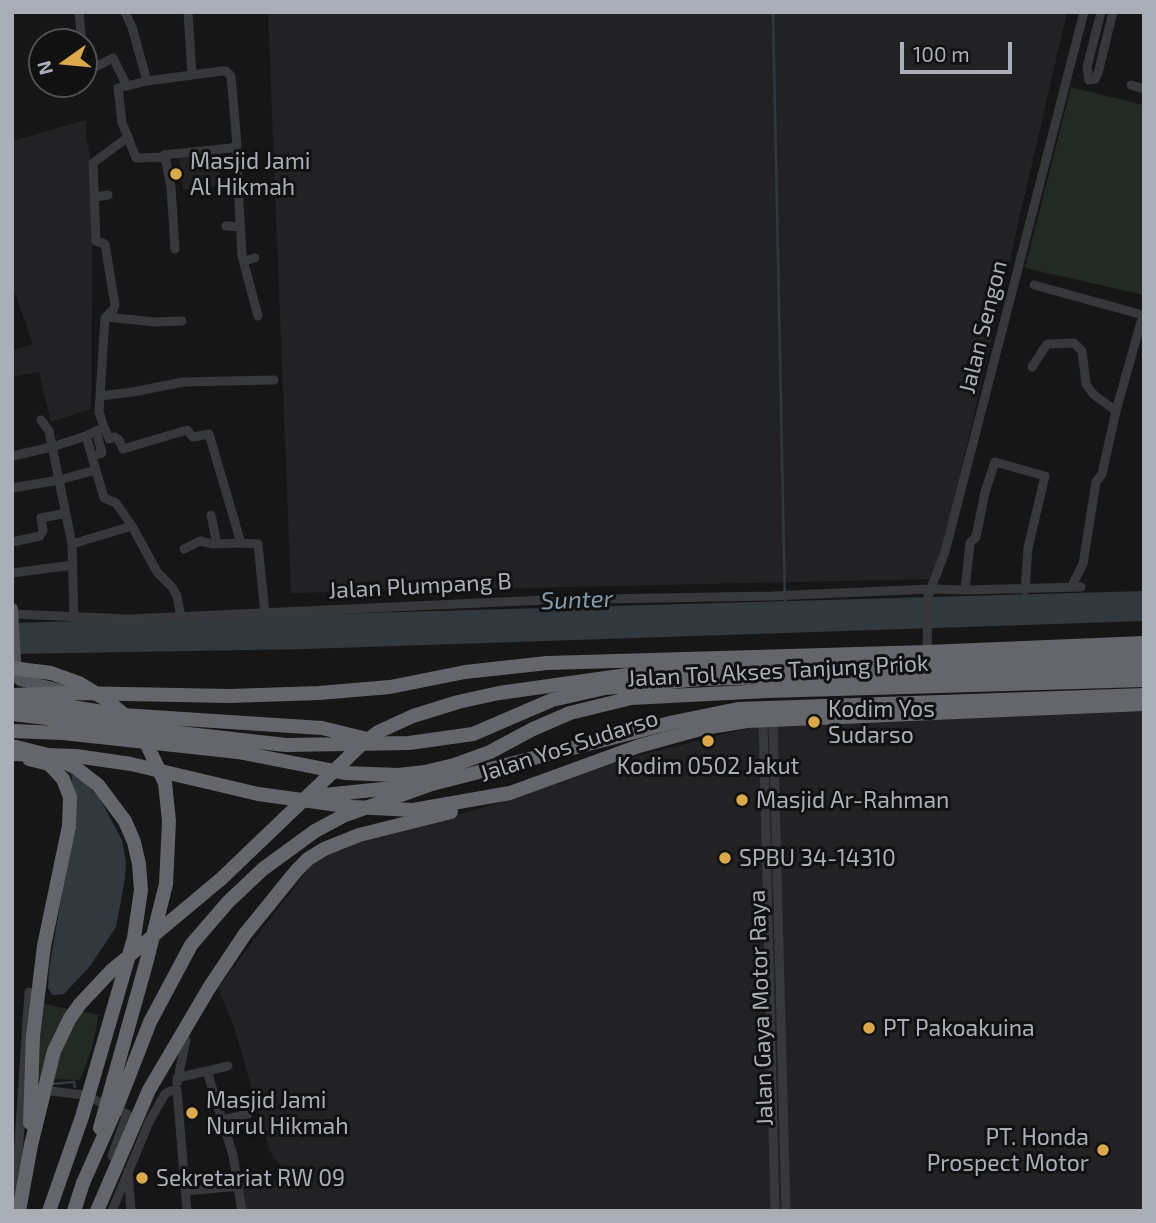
<!DOCTYPE html>
<html>
<head>
<meta charset="utf-8">
<style>
  body { margin:0 }
  #map { position:relative; width:1156px; height:1223px; overflow:hidden; background:#161617; font-family:"Exo 2",sans-serif }
  canvas { display:block }
  .frame { position:absolute; inset:0; border:14px solid #aaaeb6; pointer-events:none }
  .north { position:absolute; left:28px; top:28px; width:70px; height:70px; box-sizing:border-box; background:#111112; border:2px solid #4e5054; border-radius:50%; rotate:255deg; font-size:19px; font-weight:700; line-height:28px; text-align:center; color:#aaaeb6 }
  .north::after { content:''; display:block; margin:auto; width:24px; height:32px; background:#dba84b; clip-path:polygon(50% 0,100% 100%,50% 72%,0 100%) }
  .scale { position:absolute; left:900px; top:42px; width:112px; height:32px; box-sizing:border-box; border:4px solid #aaaeb6; border-top:0; padding-left:9px; font-size:21px; line-height:24px; white-space:nowrap; color:#aaaeb6; -webkit-text-stroke:5px #111112; paint-order:stroke }
</style>
</head>
<body>
<div id="map">
<canvas width="1156" height="1223"></canvas>
<div class="frame"></div>
<div class="north">N</div>
<div class="scale">100 m</div>
</div>
<script>
const context = document.querySelector('canvas').getContext('2d');
context.lineJoin = 'round';
function fillPath(path, color) { context.fillStyle = color; context.fill(path, 'evenodd'); }
const toPath = rows => new Path2D(rows.map(r => 'M' + r).join(''));
function strokePath(path, color, width, dash) { context.strokeStyle = color; context.lineWidth = width; context.lineCap = dash ? 'butt' : 'round'; context.setLineDash(dash || []); context.stroke(path); }
function label(font, color, halo, rows, align = 'center') {
  context.font = font + ' "Exo 2",sans-serif'; context.lineWidth = 6; context.setLineDash([]); context.textBaseline = 'middle'; context.strokeStyle = halo; context.fillStyle = color; for (const [text, x, y, turn = 0] of rows) {
    context.save(); context.translate(x, y); context.rotate((+turn || 0) * Math.PI / 180); context.textAlign = isNaN(turn) ? turn : align; if (halo) context.strokeText(text, 0, 0); context.fillText(text, 0, 0); context.restore();
  }
}
const built = toPath([
  [268,12,1067,12,936,579,291,593],
  [86,120,86,134,93,175,91,409,51,422,39,372,12,377,12,351,33,344,12,285,12,141],
  [215,149,222,185,183,190,179,159],
  [1144,704,1144,1211,243,1211,241,1190,288,1177,270,1151,234,1027,218,988,318,856,378,830,393,834,505,801,578,771,772,722]
]);
const green = toPath([
  [1071,87,1144,105,1144,295,1025,268],
  [34,1002,99,1015,91,1051,80,1080,24,1078]
]);
const water = toPath([
  [1144,591,1144,621,306,649,12,654,12,623],
  [71,774,83,780,100,799,122,840,126,862,125,878,116,927,90,966,64,994,52,995,48,988,49,969,76,813]
]);
const stream = toPath([
  [773,12,785,604],
  [51,1084,74,1082,75,1087]
]);
const minor = toPath([
  [79,12,82,42],
  [188,12,192,74],
  [1101,12,1087,67,1089,80,1095,79,1098,73,1113,12],
  [84,69,89,70,113,58,127,86],
  [147,81,222,71,226,71,231,76,237,145,231,148,164,155],
  [1131,85,1144,89],
  [128,137,136,158,165,157,171,187,175,249],
  [236,146,242,256,258,316],
  [96,197,108,195],
  [226,226,239,227],
  [243,261,255,258],
  [1034,285,1143,315,1116,411,1102,474,1096,482,1083,564,1071,587],
  [106,317,155,322,182,321],
  [1032,367,1047,344,1074,343,1082,351,1086,384,1093,394,1116,411],
  [100,396,133,392,183,382,274,380],
  [41,420,49,431,72,544,74,618],
  [104,427,109,439,115,437,119,440,123,449,187,430,193,437,209,434,241,543,258,544,265,614],
  [86,436,104,498,116,503,132,526,157,572,172,587,177,596,181,617],
  [12,456,52,447,86,436,104,427,99,412,105,318,113,310,115,305,105,244,96,241,93,163,128,137,122,123,118,88,147,81,132,27,125,12],
  [92,456,102,453,96,431],
  [12,488,59,480,96,470],
  [211,515,217,544],
  [12,542,40,536,43,531,41,518,66,513],
  [72,544,132,526],
  [184,549,200,541,213,544,241,543],
  [12,573,73,565],
  [965,590,970,543,976,537,985,492,995,462,1045,476,1028,548,1025,590],
  [12,614,130,619,545,600,772,596,930,589,965,590,1081,587],
  [927,652,928,596,945,552,1084,12],
  [763,720,775,1211],
  [773,720,786,1211],
  [207,1071,233,1155,242,1211],
  [177,1078,228,1066],
  [177,1083,186,1040],
  [42,1090,84,1095,127,1114,112,1156,120,1164],
  [223,1120,248,1114],
  [128,1171,131,1211],
  [185,1191,240,1186],
  [12,1196,18,1156,29,992],
  [112,1211,149,1122,165,1094,170,1091,177,1090,187,1211]
]);
const major = toPath([
  [12,609,16,676,20,680,65,691]
]);
const highway = toPath([
  [12,695,73,693,230,696,319,693,390,687,465,672,547,663,927,652,1144,643],
  [19,705,65,706,122,715,322,728,367,739],
  [12,714,286,745,409,743,473,734,552,700,605,688,700,679,1144,667],
  [12,731,63,733,238,752,345,773,398,775,425,772,454,765,490,752,533,729,570,713,631,698,767,691,1144,680],
  [12,754,76,756,131,764,258,794,353,807,413,810,510,793,639,746,704,728,747,721,1144,704],
  [29,759,49,764,63,779,70,797,69,826],
  [314,796,383,789,425,780],
  [209,988,245,934,297,870,308,859,324,849,359,835,451,812],
  [19,1211,31,1145],
  [74,1211,83,1183]
]);
const highwayBridge = toPath([
  [12,668,51,673,79,683,105,699,127,717,141,732,165,783,169,821,166,884,147,960,100,1128],
  [12,746,52,756,76,768,98,785,125,821,134,842,139,864,141,890,134,938,82,1117,49,1211],
  [30,1123,33,1036,44,946,69,826],
  [31,1145,54,1051,70,1018,80,1004,112,970,221,879,362,744,378,732,413,716,458,702,499,693,627,675,692,669,903,665,1144,655],
  [83,1183,118,1104,150,1022,191,945,228,902,263,869,315,831,343,816,432,784,674,722,738,709,1144,695],
  [97,1211,149,1090,209,988]
]);
const markers = [
  [176,174,7,"#dba84b"],
  [814,722,7,"#dba84b"],
  [708,741,7,"#dba84b"],
  [742,800,7,"#dba84b"],
  [725,858,7,"#dba84b"],
  [869,1028,7,"#dba84b"],
  [192,1113,7,"#dba84b"],
  [1103,1150,7,"#dba84b"],
  [142,1178,7,"#dba84b"]
];
const poiNames = [
  ["Masjid Jami",190,161],
  ["Al Hikmah",190,187],
  ["Kodim Yos",828,709],
  ["Sudarso",828,735],
  ["Kodim 0502 Jakut",708,766,"center"],
  ["Masjid Ar-Rahman",756,800],
  ["SPBU 34-14310",739,858],
  ["PT Pakoakuina",883,1028],
  ["Masjid Jami",206,1100],
  ["Nurul Hikmah",206,1126],
  ["PT. Honda",1089,1137,"right"],
  ["Prospect Motor",1089,1163,"right"],
  ["Sekretariat RW 09",156,1178]
];
const streetNames = [
  ["Jalan Sengon",983,327,-76],
  ["Jalan Plumpang B",420,586,-3],
  ["Jalan Tol Akses Tanjung Priok",778,671,-3],
  ["Jalan Yos Sudarso",569,746,-18],
  ["Jalan Gaya Motor Raya",761,1008,-92]
];
const waterNames = [
  ["Sunter",577,600,-2]
];
fillPath(built, '#222224');
fillPath(green, '#232923');
fillPath(water, '#31393f');
strokePath(stream, '#31393f', 2.5);
strokePath(minor, '#37383c', 9);
strokePath(major, '#54555b', 12);
strokePath(highway, '#64666c', 14);
strokePath(highwayBridge, '#64666c', 14);
for (const [x, y, r, color] of markers) { const dot = new Path2D(); dot.arc(x, y, r, 0, 2 * Math.PI); context.fillStyle = color; context.fill(dot); strokePath(dot, '#111112', 2.5); }
label('23px', '#aaaeb6', '#111112', poiNames, 'left');
label('23px', '#aaaeb6', '#111112', streetNames);
label('italic 24px', '#859bac', '#111112', waterNames);
</script>
</body>
</html>
